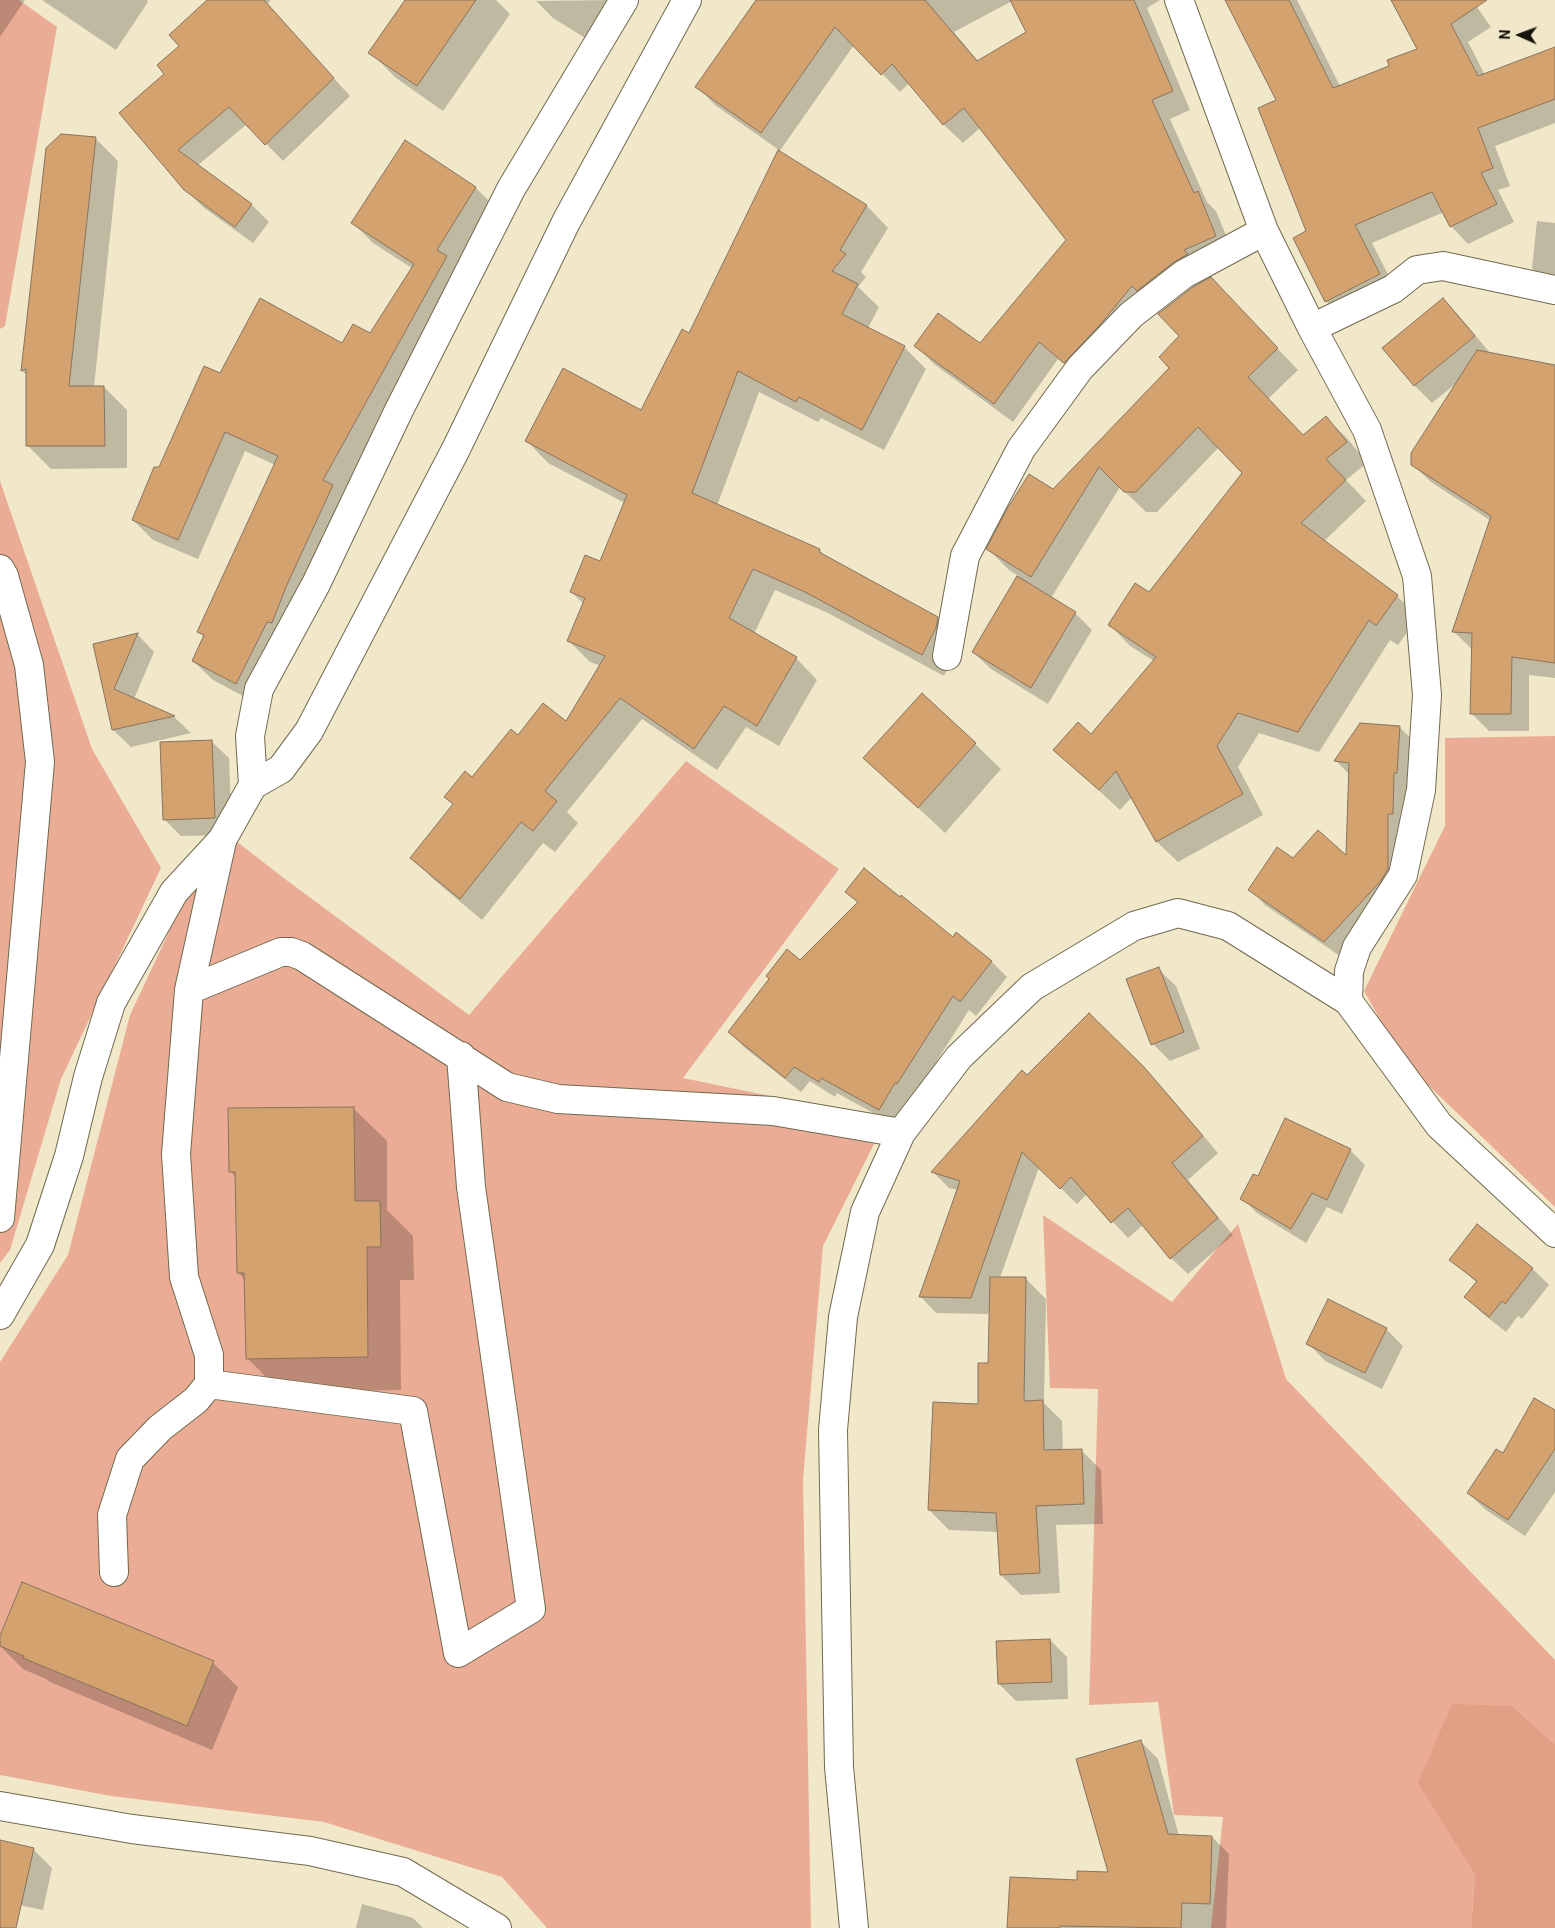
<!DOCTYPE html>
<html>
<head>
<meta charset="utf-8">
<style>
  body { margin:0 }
  #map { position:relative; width:1555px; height:1928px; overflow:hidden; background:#f1e8ca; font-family:Roboto,sans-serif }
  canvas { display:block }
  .north { position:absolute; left:1495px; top:10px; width:50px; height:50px; -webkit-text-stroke:4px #f1e8ca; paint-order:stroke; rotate:272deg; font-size:14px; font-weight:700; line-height:20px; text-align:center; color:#161309 }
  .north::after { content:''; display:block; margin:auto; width:18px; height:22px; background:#161309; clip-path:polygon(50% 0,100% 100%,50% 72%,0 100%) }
</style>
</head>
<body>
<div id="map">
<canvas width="1555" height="1928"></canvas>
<div class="north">N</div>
</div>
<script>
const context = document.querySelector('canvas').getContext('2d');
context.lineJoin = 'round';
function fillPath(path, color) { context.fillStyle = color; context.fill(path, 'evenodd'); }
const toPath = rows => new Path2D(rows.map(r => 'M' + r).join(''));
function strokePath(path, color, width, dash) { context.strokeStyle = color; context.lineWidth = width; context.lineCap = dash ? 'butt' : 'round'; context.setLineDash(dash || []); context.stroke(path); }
const green = toPath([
  [0,0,19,0,57,27,5,326,0,329],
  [0,481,92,749,161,868,61,1079,10,1250,0,1263],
  [1555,736,1555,1207,1404,1062,1364,991,1445,826,1445,738],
  [686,761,839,869,683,1078,886,1120,823,1246,803,1480,811,1928,547,1928,502,1877,324,1822,111,1796,0,1775,0,1362,68,1255,130,1015,218,827,285,879,469,1015],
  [1043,1215,1172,1302,1238,1224,1286,1379,1555,1660,1555,1744,1512,1706,1419,1782,1475,1875,1471,1928,1211,1928,1223,1817,1174,1815,1158,1702,1089,1705,1098,1389,1050,1388]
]);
const forest = toPath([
  [1452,1704,1512,1706,1555,1744,1555,1928,1471,1928,1475,1875,1418,1783]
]);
const shadow = toPath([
  [0,0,25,0,0,37],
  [42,0,147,0,148,2,116,50],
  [211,0,271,0,267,4,350,96,283,161,247,124,197,166,252,205,269,222,253,243,203,207,185,189,120,113,166,74,198,31],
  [406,0,496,0,510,14,443,111,396,78,370,52],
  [614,0,590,41,553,18,536,1],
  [757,0,1160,0,1147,8,1190,110,1170,119,1207,202,1216,211,1234,255,1156,308,1083,380,1058,359,1013,422,934,364,916,346,980,345,1067,240,981,127,963,143,944,125,909,83,900,92,854,45,779,152,867,206,888,228,861,272,866,277,858,287,879,307,868,328,904,347,926,369,884,450,821,418,818,422,759,392,717,506,820,550,828,559,937,618,959,640,957,650,944,676,828,613,775,590,754,634,796,658,817,680,779,746,746,727,717,770,642,719,567,812,578,823,555,852,543,843,482,920,433,879,412,858,454,805,472,779,518,737,566,723,601,666,590,662,568,640,584,604,571,592,600,563,625,503,548,463,527,441,641,411,690,334,779,150,715,105,697,86],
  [1012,1,1027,32,979,62,954,32],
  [1227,0,1297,0,1340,86,1391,67,1418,50,1393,0,1472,0,1491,27,1468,42,1485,75,1555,49,1555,123,1495,146,1510,186,1498,190,1514,222,1468,244,1451,226,1444,212,1372,243,1397,292,1344,319,1326,301,1307,232,1278,101],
  [95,138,118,161,94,387,104,387,127,410,127,468,51,469,28,446,27,375,22,371,47,149],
  [405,142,476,188,495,207,256,703,213,680,193,661,204,637,199,631,275,465,245,451,198,559,153,540,133,520,160,469,220,375,342,345,370,335,412,268,373,243,353,223],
  [1537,221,1555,223,1555,287,1550,286,1532,268],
  [1443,299,1460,317,1491,354,1555,366,1555,678,1529,675,1529,731,1489,731,1471,713,1473,650,1454,632,1491,521,1431,482,1412,464,1459,381,1432,403,1415,386],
  [1231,300,1298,370,1268,399,1304,436,1326,418,1347,438,1367,463,1346,480,1366,501,1323,542,1397,596,1418,617,1398,645,1390,640,1319,752,1259,733,1238,767,1263,815,1178,862,1157,842,1132,797,1120,810,1055,750,1091,735,1154,661,1130,646,1110,625,1149,594,1243,473,1219,447,1157,512,1146,512,1120,487,1051,598,1075,613,1092,630,1048,704,991,669,973,652,1019,576,1009,570,988,549,1053,490,1171,368],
  [138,635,154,652,134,699,174,717,191,733,131,747,113,730,94,645],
  [1399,727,1415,742,1403,885,1340,956,1265,905,1250,889,1293,860,1347,857,1350,775,1336,761],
  [211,741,229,758,232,835,181,836,164,819],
  [975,744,1001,769,945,833,865,758],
  [847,892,953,939,957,934,992,962,1007,977,976,1016,969,1010,913,1099,911,1097,895,1125,837,1093,835,1097,810,1081,801,1092,745,1048,729,1032,858,903],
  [1158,969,1176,986,1200,1049,1170,1061,1153,1044],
  [1089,1014,1160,1085,1218,1153,1188,1180,1233,1235,1188,1274,1171,1258,1144,1224,1128,1238,1087,1194,1077,1204,1039,1167,1000,1278,1026,1279,1046,1299,1044,1403,1062,1421,1063,1450,1081,1450,1101,1470,1103,1524,1056,1525,1060,1593,1021,1595,1001,1575,998,1532,949,1530,929,1510,979,1406,990,1364,990,1307,988,1314,936,1313,920,1296,958,1190,949,1188,933,1172],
  [353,1108,387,1141,387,1210,413,1236,414,1280,400,1280,401,1390,281,1392,247,1358,245,1280,238,1272,237,1178,231,1172],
  [1350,1150,1365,1165,1342,1214,1327,1207,1306,1243,1257,1213,1242,1198,1259,1178],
  [1478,1225,1533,1269,1549,1285,1522,1319,1518,1316,1506,1332,1482,1313,1466,1297,1477,1283,1451,1259],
  [1386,1329,1403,1346,1382,1389,1325,1361,1308,1343],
  [1555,1412,1555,1492,1525,1536,1486,1510,1468,1493,1503,1455],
  [23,1584,213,1663,238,1687,212,1750,50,1682,46,1679,23,1669,0,1646,0,1639],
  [1050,1640,1067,1657,1068,1699,1016,1701,999,1684],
  [1141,1742,1158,1759,1179,1836,1212,1837,1229,1854,1226,1928,1012,1928,1078,1882,1110,1873],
  [0,1841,33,1849,52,1868,43,1910,0,1901],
  [362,1904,413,1918,423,1928,356,1928]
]);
const building = toPath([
  [207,0,264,0,334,78,265,145,229,107,178,150,252,204,235,227,184,190,119,113,164,74,157,65,179,46,169,35,207,0],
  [405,0,476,0,417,86,368,53,405,0],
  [756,0,925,0,977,61,1026,32,1010,0,1134,0,1173,91,1152,100,1194,193,1198,191,1216,236,1184,250,1188,254,1174,262,1137,291,1132,286,1099,326,1064,363,1039,342,994,404,914,346,938,313,980,343,1066,240,964,108,943,125,892,64,881,75,835,27,761,133,695,87,756,0],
  [1225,0,1289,0,1333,88,1389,66,1387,60,1417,49,1391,0,1487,0,1451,24,1478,76,1555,47,1555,99,1478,128,1493,168,1481,173,1497,204,1450,227,1432,192,1355,225,1380,274,1325,302,1293,238,1306,231,1258,108,1276,100,1225,0],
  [61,134,96,137,69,386,104,386,105,446,26,446,26,369,21,371,46,148,61,134],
  [405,140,476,187,437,250,447,256,323,480,333,485,286,587,272,623,267,622,236,684,192,661,204,635,197,632,278,456,225,432,178,540,132,520,154,467,159,467,204,366,220,373,260,298,342,343,353,324,370,333,414,264,351,223,405,140],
  [778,150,867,205,840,250,846,254,832,271,858,284,842,314,905,346,862,430,799,397,796,402,738,371,692,493,820,549,819,552,938,617,936,628,922,655,805,592,753,569,729,618,797,657,757,726,724,706,694,749,620,698,545,791,557,801,533,831,521,822,460,899,410,858,453,804,444,797,465,771,472,777,511,729,518,735,543,703,566,721,605,656,567,641,585,598,570,592,585,555,600,561,627,495,525,441,563,368,641,410,682,329,689,333,778,150],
  [1211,277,1278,348,1248,377,1303,435,1326,416,1347,442,1326,459,1346,480,1301,523,1398,595,1376,626,1369,620,1298,732,1238,713,1217,746,1243,794,1156,842,1116,771,1099,790,1053,750,1078,722,1091,734,1156,657,1108,625,1135,583,1149,592,1242,473,1198,427,1136,492,1124,492,1099,467,1031,577,986,549,1007,509,1029,474,1053,489,1169,368,1159,357,1179,336,1158,314,1193,287,1211,277],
  [1443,298,1475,336,1414,386,1382,348,1443,298],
  [1477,350,1555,365,1555,663,1512,657,1511,714,1470,714,1472,633,1452,632,1491,516,1411,465,1411,453,1477,350],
  [1017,576,1076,612,1031,688,972,652,1017,576],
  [138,633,114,689,175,716,112,730,93,644,138,633],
  [922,693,976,743,918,808,863,758,922,693],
  [1360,723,1400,726,1397,773,1394,773,1393,814,1388,814,1388,869,1380,882,1324,942,1248,890,1277,847,1293,858,1318,830,1346,855,1349,763,1334,761,1360,723],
  [212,740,215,818,163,820,160,742,212,740],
  [864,868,900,897,901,895,953,937,956,932,992,961,960,1002,953,996,897,1084,895,1083,879,1110,821,1078,819,1082,794,1067,785,1078,728,1032,769,979,766,976,787,949,800,960,858,902,845,892,864,868],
  [1159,967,1184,1032,1151,1045,1126,979,1159,967],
  [1089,1013,1144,1067,1203,1136,1172,1163,1218,1218,1170,1259,1128,1208,1111,1223,1071,1177,1060,1189,1022,1152,971,1298,919,1297,960,1181,931,1172,1022,1070,1027,1075,1089,1013],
  [354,1107,355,1201,380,1201,381,1247,367,1247,368,1357,246,1359,244,1273,237,1273,235,1172,229,1172,228,1108,354,1107],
  [1285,1118,1351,1149,1327,1200,1312,1193,1291,1229,1240,1199,1253,1174,1258,1176,1285,1118],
  [1477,1224,1533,1268,1505,1304,1502,1301,1489,1317,1464,1297,1477,1281,1449,1260,1477,1224],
  [990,1277,1026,1277,1024,1401,1043,1400,1044,1450,1082,1449,1084,1504,1036,1506,1040,1573,1000,1575,996,1513,928,1510,933,1402,978,1404,978,1363,988,1363,990,1277],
  [1328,1299,1387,1328,1365,1373,1306,1344,1328,1299],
  [1534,1398,1555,1410,1555,1449,1508,1520,1467,1493,1496,1449,1503,1453,1534,1398],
  [22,1582,214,1661,187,1726,23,1658,24,1656,0,1646,0,1636,22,1582],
  [1050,1639,1052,1682,998,1684,996,1641,1050,1639],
  [1141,1740,1168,1834,1212,1836,1210,1904,1182,1903,1181,1928,1060,1926,1059,1928,1007,1928,1010,1877,1077,1880,1077,1871,1108,1872,1076,1759,1141,1740],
  [0,1840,34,1848,16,1928,0,1928,0,1840]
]);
const minor = toPath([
  [1179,0,1264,231,1312,328,1367,430,1417,576,1427,695,1421,790,1403,875,1357,947,1349,971,1348,1001],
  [1312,328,1393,289,1417,270,1443,266,1555,290],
  [0,569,4,576,29,665,40,762,0,1218],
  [947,656,965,556,1021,449,1080,368,1131,315,1184,274,1264,231],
  [253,785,250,736,259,689,316,584,399,410,511,189,624,0],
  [189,990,281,952,291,952,302,956,507,1087,558,1099,773,1111,901,1133],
  [0,1315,40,1245,69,1156,88,1077,111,1003,174,892,222,840,253,785,281,769,309,731,456,449,566,222,687,0],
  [209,1384,413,1411,458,1653,531,1609,471,1187,461,1056],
  [114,1572,112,1515,130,1459,160,1428,196,1400,209,1384,209,1355,184,1277,176,1154,189,990,222,841],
  [0,1806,132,1829,310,1851,403,1872,497,1928],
  [854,1928,839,1767,833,1430,843,1317,865,1212,901,1133,959,1057,1032,987,1134,926,1178,913,1228,926,1348,1001,1439,1125,1555,1233]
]);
fillPath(green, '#ebac95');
fillPath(forest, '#e39f85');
fillPath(shadow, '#0003');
fillPath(building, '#d4a26f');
strokePath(building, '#87735e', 1);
strokePath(minor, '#71694f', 30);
strokePath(minor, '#fff', 28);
</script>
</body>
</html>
